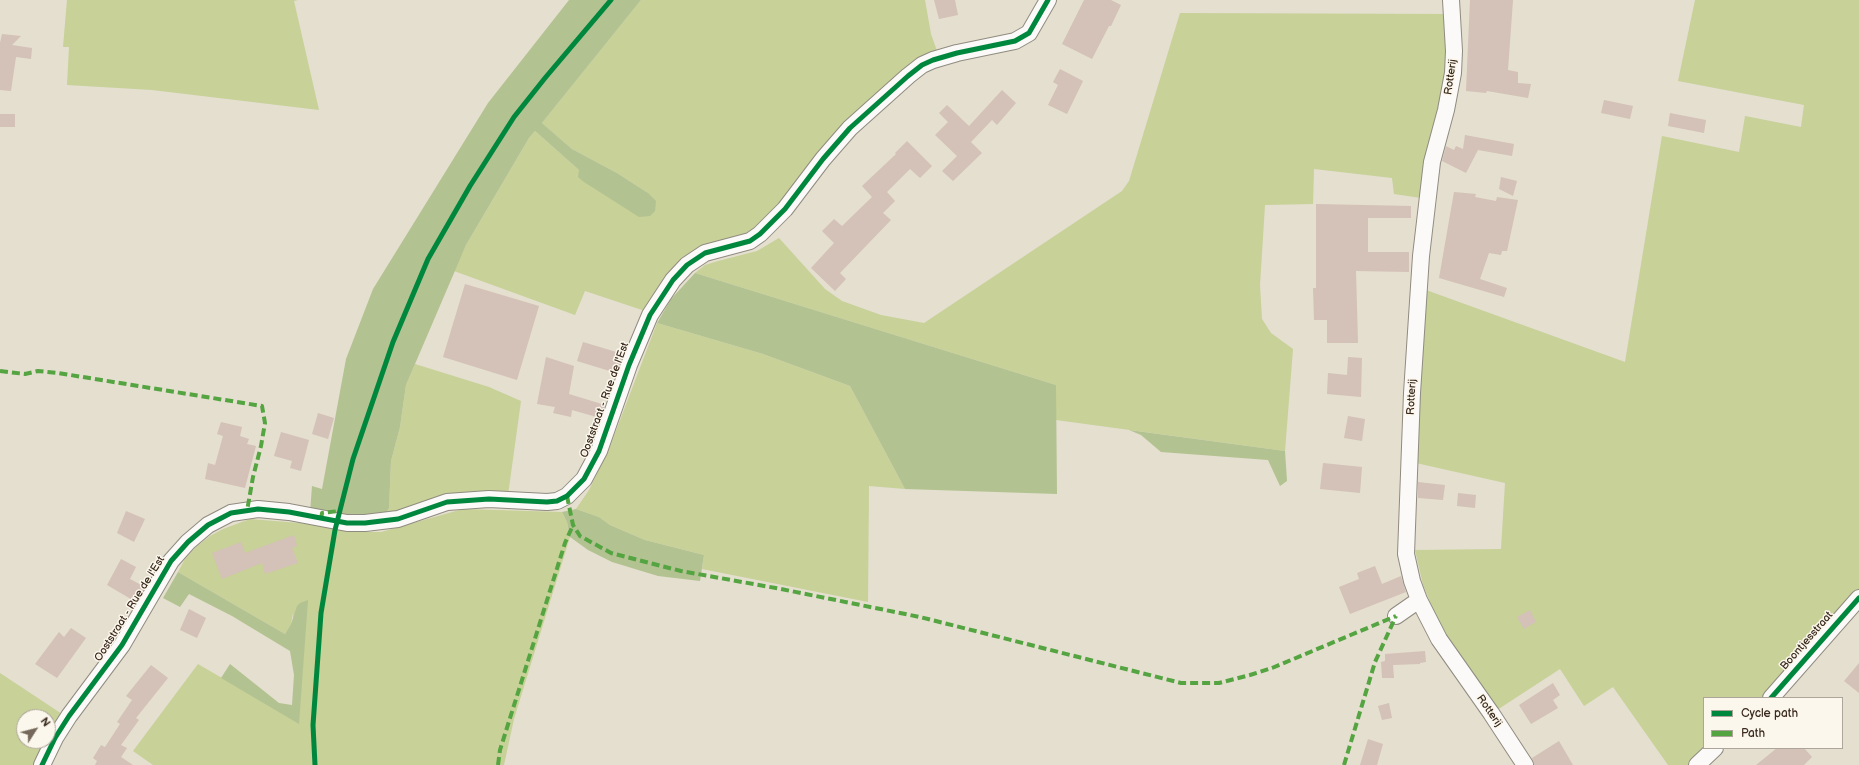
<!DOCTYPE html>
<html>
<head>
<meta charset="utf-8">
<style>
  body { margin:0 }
  #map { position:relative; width:1859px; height:765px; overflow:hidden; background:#e4dfce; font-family:"Balsamiq Sans",sans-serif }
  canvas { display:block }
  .legend { position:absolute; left:1703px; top:697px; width:140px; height:52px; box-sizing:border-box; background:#fbf7ec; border:1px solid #aea59a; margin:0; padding:5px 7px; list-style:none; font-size:12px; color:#3b2a1e }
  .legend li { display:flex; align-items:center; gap:8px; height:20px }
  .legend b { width:20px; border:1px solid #aea59a }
  .north { position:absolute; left:16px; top:709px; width:40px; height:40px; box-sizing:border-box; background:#fbf7ec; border:1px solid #aea59a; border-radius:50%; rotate:54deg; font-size:11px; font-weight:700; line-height:16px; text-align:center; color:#3b2a1e }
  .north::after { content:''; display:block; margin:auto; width:14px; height:18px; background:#76695c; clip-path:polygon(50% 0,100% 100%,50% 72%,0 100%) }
</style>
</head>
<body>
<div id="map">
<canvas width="1859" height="765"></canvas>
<ul class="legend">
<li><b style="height:5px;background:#00873e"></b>Cycle path</li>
<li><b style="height:5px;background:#54a441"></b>Path</li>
</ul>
<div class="north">N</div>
</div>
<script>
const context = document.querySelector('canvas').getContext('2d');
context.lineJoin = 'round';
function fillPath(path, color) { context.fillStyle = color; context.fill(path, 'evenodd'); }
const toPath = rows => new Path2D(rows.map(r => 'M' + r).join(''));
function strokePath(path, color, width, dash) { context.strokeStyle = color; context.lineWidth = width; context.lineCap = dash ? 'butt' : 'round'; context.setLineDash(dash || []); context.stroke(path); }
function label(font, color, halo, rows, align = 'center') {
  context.font = font + ' "Balsamiq Sans",sans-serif'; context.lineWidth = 3; context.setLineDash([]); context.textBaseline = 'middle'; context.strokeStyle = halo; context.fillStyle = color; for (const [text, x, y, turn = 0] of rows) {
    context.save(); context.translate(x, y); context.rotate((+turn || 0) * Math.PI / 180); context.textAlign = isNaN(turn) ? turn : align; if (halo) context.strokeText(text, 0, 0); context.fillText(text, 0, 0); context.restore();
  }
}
const green = toPath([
  [67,0,298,0,294,1,319,110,152,90,67,85,69,47,63,47],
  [641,0,925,0,931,34,937,51,789,198,755,228,741,236,725,241,648,312,585,291,575,315,454,271,466,245,529,138,535,131,579,170,648,193,617,173,572,149,542,123],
  [1695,0,1859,0,1859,591,1766,698,1704,698,1704,748,1708,748,1688,765,1668,765,1613,687,1584,706,1560,669,1497,710,1454,650,1436,617,1423,585,1415,550,1501,549,1505,483,1416,463,1426,290,1625,362,1662,136,1739,152,1745,116,1801,127,1804,105,1678,81],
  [1180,13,1449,14,1449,67,1421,198,1394,194,1392,178,1314,169,1313,204,1265,205,1260,285,1262,319,1271,333,1293,349,1285,451,1056,420,1056,385,695,273,705,265,718,261,757,251,779,238,825,289,842,301,881,315,924,323,1122,191,1129,181],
  [657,323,763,354,850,386,905,489,869,486,868,602,702,569,704,555,645,540,610,525,599,517,576,509,589,490,609,449],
  [415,364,489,387,521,401,508,495,385,515,389,508,391,461,400,427,406,385],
  [463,509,562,512,567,522,570,537,514,719,504,765,153,765,133,751,198,664,299,723,293,613,291,624,285,634,178,572,185,559,197,546,210,536,223,529,250,519,312,524,364,532,381,532],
  [0,673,65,716,37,765,0,765],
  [24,717,48,717,48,741,24,741]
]);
const forest = toPath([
  [569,0,641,0,542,123,572,149,617,173,648,193,656,201,655,211,650,216,639,217,584,182,578,177,579,170,535,131,529,138,466,245,406,385,400,427,391,461,389,508,385,515,369,519,310,513,312,486,322,489,346,359,373,289,488,103],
  [695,273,1056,385,1057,494,905,489,850,386,763,354,657,323,671,299],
  [1129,430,1285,451,1287,481,1280,486,1268,460,1161,452,1141,435],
  [576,509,599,517,610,525,645,540,704,555,700,581,658,576,612,562,588,550,570,537,567,522,562,512],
  [178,572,285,634,291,624,297,606,300,603,308,600,299,724,221,678,230,664,279,703,292,705,294,675,290,651,232,616,189,594,180,607,163,598]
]);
const building = toPath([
  [934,0,955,0,958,15,939,19],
  [1084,0,1111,0,1121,5,1111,26,1109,26,1092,59,1062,44],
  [1470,0,1513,0,1508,70,1518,72,1518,83,1531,84,1528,98,1487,91,1486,93,1466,91],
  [2,34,21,36,12,45,32,48,31,59,16,57,11,91,0,90,0,43],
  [1060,69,1083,81,1067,114,1048,105,1058,85,1053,82],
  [1002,90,1016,103,997,125,992,120,971,142,982,153,953,181,942,171,957,156,935,135,948,122,939,113,947,105,969,126],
  [1604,100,1633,106,1630,119,1601,113],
  [1670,113,1706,120,1704,133,1668,126],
  [0,114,15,114,15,127,0,127],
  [1465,135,1514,144,1512,156,1478,150,1466,173,1442,161,1446,146,1454,150,1456,146,1463,149],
  [907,141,932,166,920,178,910,169,887,192,895,201,883,213,891,220,840,273,846,279,835,291,811,268,834,243,822,231,834,219,842,226,872,197,862,186,896,154,895,153],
  [1501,177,1517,181,1513,196,1499,189],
  [1454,192,1476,194,1475,197,1496,201,1497,197,1518,200,1507,251,1502,251,1501,255,1489,253,1480,279,1507,288,1504,297,1439,278],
  [1316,204,1411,206,1411,218,1368,218,1368,252,1409,252,1409,272,1356,271,1358,343,1327,343,1327,320,1314,320,1313,288,1316,288],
  [465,284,539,306,517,380,443,357],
  [583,342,623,354,616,373,577,361],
  [546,357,574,366,569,394,605,405,600,418,572,410,571,417,553,413,555,407,537,404],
  [1348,357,1362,358,1361,397,1327,394,1328,373,1347,375],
  [318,413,334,418,328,439,312,434],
  [1348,416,1365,419,1362,441,1344,438],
  [221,422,242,427,240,436,249,439,247,444,256,446,245,488,205,479,208,463,215,465,223,436,217,434],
  [281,432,309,440,301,471,290,468,292,461,274,456],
  [1323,463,1362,467,1360,493,1320,489],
  [1418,482,1445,485,1443,500,1418,498],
  [1458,493,1476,495,1475,508,1457,506],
  [126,511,145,519,134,542,117,533],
  [294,535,297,546,292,548,298,563,265,574,262,563,222,579,212,553,241,542,245,553],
  [121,559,136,567,130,579,145,587,136,602,107,585],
  [1375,566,1382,584,1401,576,1406,592,1350,614,1339,587,1359,579,1357,573],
  [189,609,206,618,197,638,180,630],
  [1530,610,1536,622,1524,629,1517,617],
  [71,628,86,638,57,678,35,664,59,632,64,637],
  [1425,651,1426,662,1420,663,1420,664,1393,665,1394,678,1382,678,1381,662,1385,661,1385,654],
  [1859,663,1859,693,1844,681],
  [151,665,168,678,136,718,139,720,121,745,127,748,121,757,133,765,95,765,97,761,93,758,101,745,105,747,120,724,117,722,132,700,126,696],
  [1553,683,1560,695,1553,700,1558,708,1531,724,1519,705],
  [1389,703,1392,718,1382,720,1378,706],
  [1368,739,1383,744,1377,765,1360,765],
  [1559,741,1573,765,1534,765,1532,758],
  [1777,748,1804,748,1812,757,1804,765,1756,765]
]);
const street = toPath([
  [1451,0,1454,51,1453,73,1446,110,1432,162,1421,256,1412,393,1406,554,1412,581,1419,600,1439,639,1491,713,1525,765],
  [1396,616,1419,600],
  [1771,698,1859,598],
  [42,765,55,738,69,716,122,645,171,561,188,542,208,525,231,513,258,509,289,512,347,523,365,523,398,519,447,502,489,499,547,502,557,501,567,496,584,479,599,451,629,365,650,315,673,280,687,265,705,253,750,241,760,234,785,209,823,159,850,128,908,76,922,65,933,60,957,53,1015,41,1029,33,1048,0],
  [1697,765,1715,748]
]);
const quiet = toPath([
  [0,371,25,374,38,371,58,373,262,406,265,423,261,446,253,477,247,511],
  [567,496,573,525,580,536,611,553,681,571,781,589,920,617,1181,683,1219,683,1250,675,1272,668,1396,616],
  [321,519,322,513,339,511],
  [498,765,500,750,565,543,573,525],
  [1344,765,1375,662,1396,616]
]);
const cycleway = toPath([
  [1771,698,1859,598],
  [42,765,55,738,69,716,122,645,171,561,188,542,208,525,231,513,258,509,289,512,347,523,365,523,398,519,447,502,489,499,547,502,557,501,567,496,584,479,599,451,629,365,650,315,673,280,687,265,705,253,750,241,760,234,785,209,823,159,850,128,908,76,922,65,933,60,957,53,1015,41,1029,33,1048,0],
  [315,765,313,725,321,613,335,530,353,459,393,342,428,259,470,186,514,117,545,78,611,0]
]);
const streetNames = [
  ["Rotterij",1451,77,-82],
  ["Rotterij",1412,397,-87],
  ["Ooststraat - Rue de l'Est",605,400,-70],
  ["Ooststraat - Rue de l'Est",130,609,-58],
  ["Boontjesstraat",1807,641,-49],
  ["Rotterij",1489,711,55]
];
fillPath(green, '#c7d198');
fillPath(forest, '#b3c291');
fillPath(building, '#d4c1b7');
strokePath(street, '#908b80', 18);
strokePath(street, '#fbfaf8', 16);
strokePath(quiet, '#54a441', 4, [8, 4]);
strokePath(cycleway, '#00873e', 5);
label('11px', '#3b2a1e', '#fbf7ec', streetNames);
</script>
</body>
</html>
